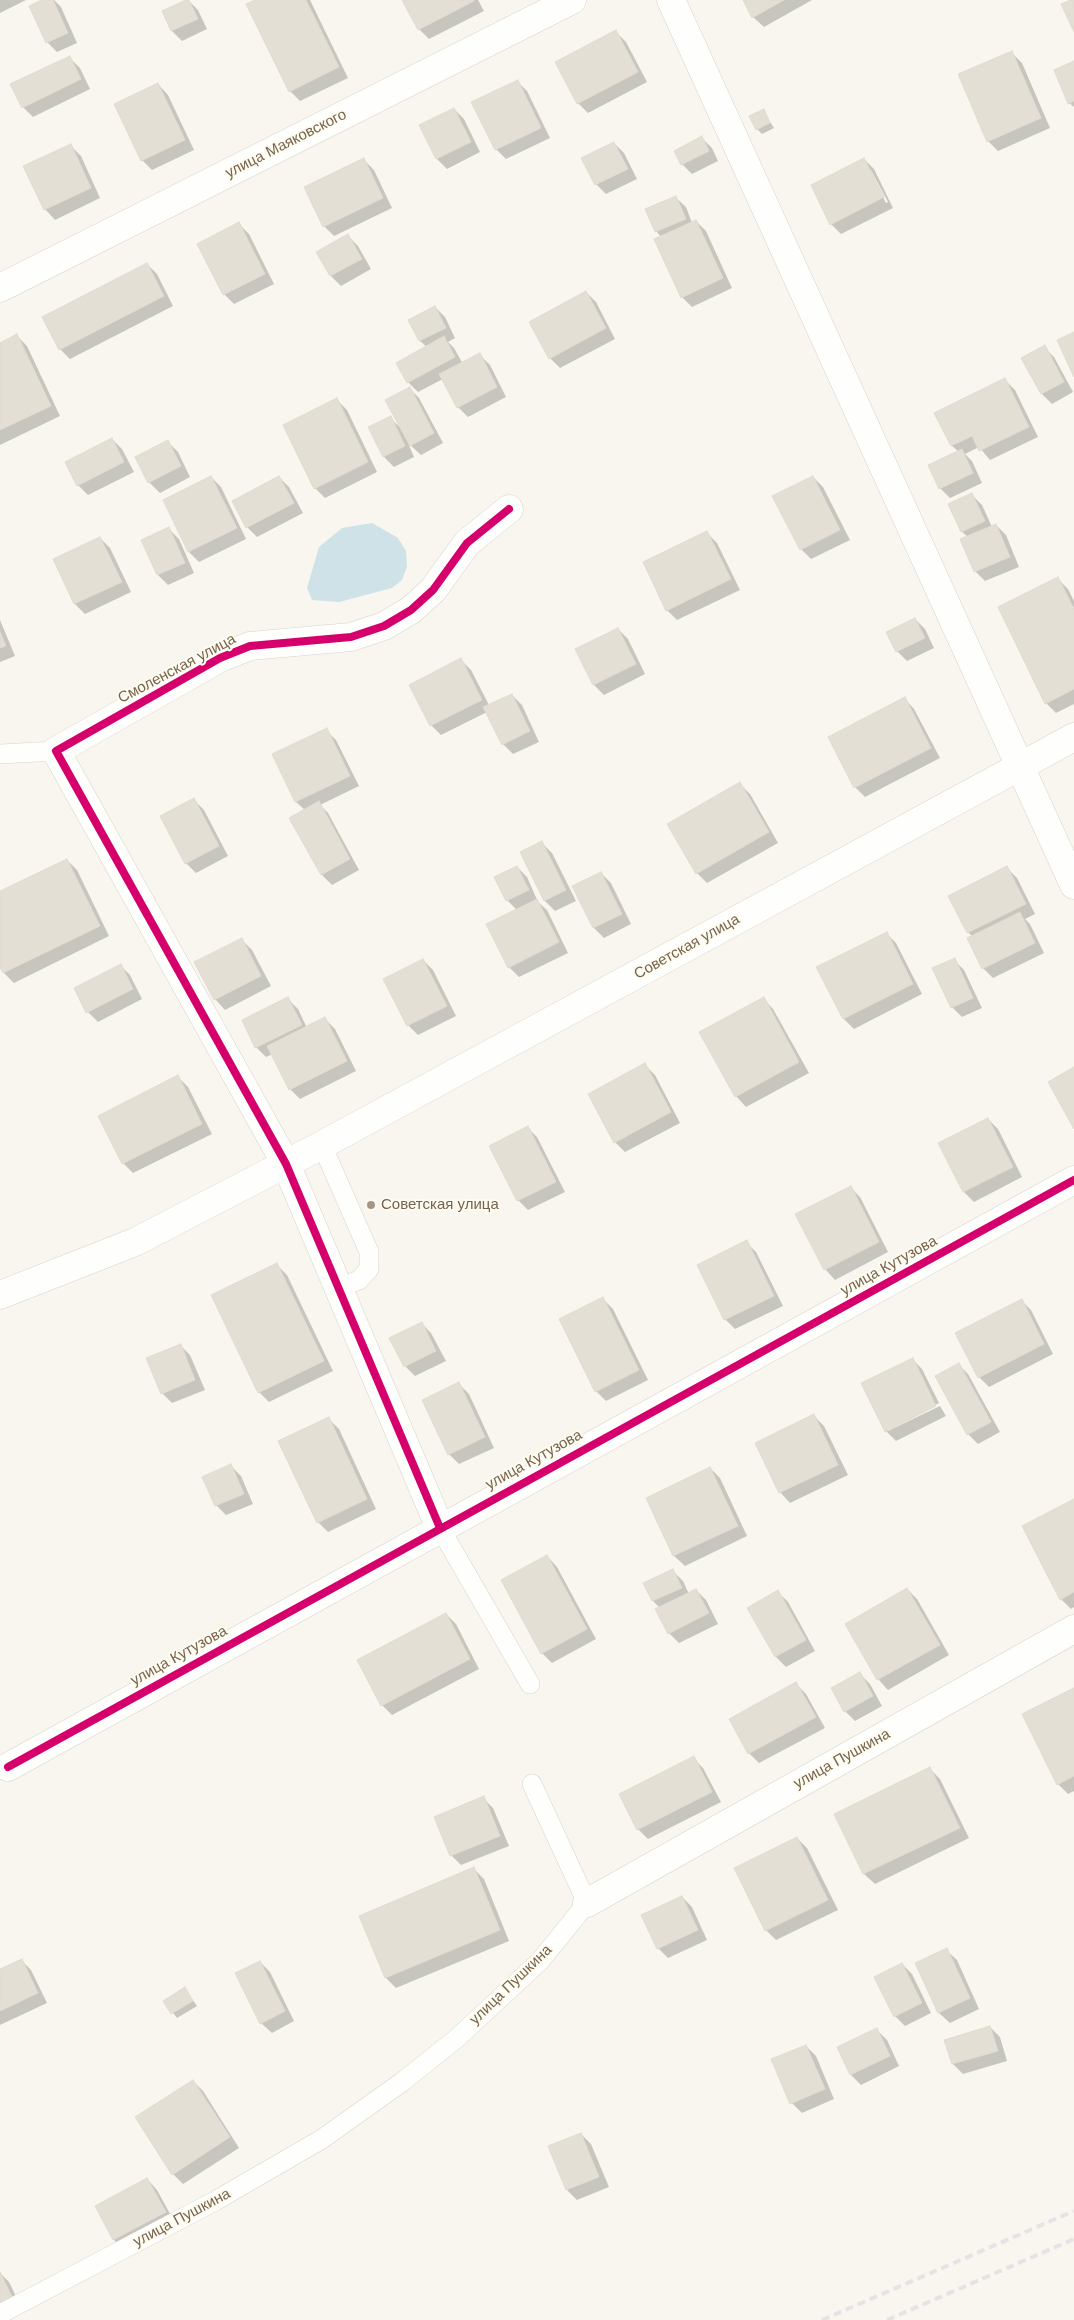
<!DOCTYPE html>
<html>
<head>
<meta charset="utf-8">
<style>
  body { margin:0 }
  canvas { display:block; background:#f8f6ee }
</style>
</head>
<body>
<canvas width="1074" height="2320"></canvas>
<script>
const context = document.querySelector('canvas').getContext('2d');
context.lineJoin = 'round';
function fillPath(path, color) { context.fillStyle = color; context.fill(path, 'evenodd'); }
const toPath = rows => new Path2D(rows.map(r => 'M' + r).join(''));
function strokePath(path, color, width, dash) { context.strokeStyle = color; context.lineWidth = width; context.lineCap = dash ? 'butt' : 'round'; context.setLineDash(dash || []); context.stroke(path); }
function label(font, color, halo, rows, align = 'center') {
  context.font = font + ' Helvetica,sans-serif'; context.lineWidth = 4; context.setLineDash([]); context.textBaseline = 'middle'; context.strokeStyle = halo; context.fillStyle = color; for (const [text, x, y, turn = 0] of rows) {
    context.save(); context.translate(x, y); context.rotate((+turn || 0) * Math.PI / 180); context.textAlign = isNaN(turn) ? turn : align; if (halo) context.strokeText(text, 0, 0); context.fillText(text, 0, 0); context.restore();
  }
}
const water = toPath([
  [372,523,398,538,406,551,407,567,402,580,392,588,339,602,312,600,307,588,319,547,342,528]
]);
const shadow = toPath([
  [0,0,26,0,0,13],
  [45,0,54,0,61,7,77,43,57,52,47,42],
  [188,0,198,10,207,29,182,41,172,31,163,12],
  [258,0,310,0,348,78,300,101,290,91],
  [404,0,478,0,484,11,429,39,419,29],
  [744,0,812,0,764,27,753,17],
  [616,32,626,42,647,82,588,113,578,103],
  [1012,53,1022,63,1050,128,998,151,988,141],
  [70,58,80,68,90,89,33,117,23,107],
  [1074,62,1074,107,1069,103],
  [517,81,527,91,550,138,506,159,496,149],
  [158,84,168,95,194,150,152,170,142,160],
  [454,109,464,119,480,152,447,169,437,159,421,126],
  [763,111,774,128,762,134,757,129],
  [702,138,712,148,718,161,692,174,682,164],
  [614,143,624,153,637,179,606,194,596,184],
  [71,146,81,156,100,198,55,220,45,209],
  [864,159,874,169,893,208,841,234,831,224],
  [869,170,871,170,888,202,886,203],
  [364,160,374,170,392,208,334,236,324,226],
  [675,197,686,207,692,223,696,221,706,231,732,288,692,307,682,297,661,237,656,231],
  [239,224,249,234,274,284,234,304,224,294],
  [348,236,358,246,371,269,341,286,331,276,318,253],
  [147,264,157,274,173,306,70,359,60,349],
  [586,292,596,302,615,339,560,368,550,358],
  [435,307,445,317,455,338,448,342,454,348,463,364,480,355,490,365,506,397,468,417,458,407,443,379,418,392,408,382,427,347,420,341,409,320],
  [17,336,27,346,60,416,0,445,0,344],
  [1044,347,1054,357,1073,392,1052,404,1042,394,1023,358],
  [1005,380,1015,390,1038,437,990,460,979,447,965,454,972,461,982,483,950,498,940,488,959,452,952,446,936,413],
  [409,388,419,398,443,443,421,455,408,443,414,457,394,467,384,457,370,428,390,418,401,428],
  [337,400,347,410,377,472,325,498,315,488],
  [112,439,122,449,134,472,88,495,78,485],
  [168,442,178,452,190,477,160,493,149,482,137,457],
  [211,477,221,487,246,539,199,562,189,552,164,500],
  [279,477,289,487,303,513,257,537,247,527],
  [813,477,823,487,850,540,811,559,801,549],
  [972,495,982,505,992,527,996,525,1006,535,1019,567,985,581,975,571,968,537,962,532],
  [169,529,179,539,194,573,168,585,158,575],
  [707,533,717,543,740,590,677,620,667,610],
  [100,538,110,548,131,592,85,614,75,604,54,560],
  [1058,579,1068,589,1074,601,1074,704,1056,713,1046,703],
  [915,619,925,629,934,648,907,661,897,651],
  [0,620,15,656,0,662],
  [618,629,628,639,645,674,604,695,594,685],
  [461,660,471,670,489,705,512,695,522,705,539,742,513,754,503,744,487,712,441,735,431,725],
  [904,698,914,709,940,758,865,797,855,787],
  [326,730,336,740,359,786,320,805,328,813,359,870,332,885,322,875,291,818,305,810,296,802],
  [740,784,750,794,778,843,707,883,697,873],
  [194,800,204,810,228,856,196,873,186,863],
  [542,843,552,853,576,901,555,911,545,901,521,853],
  [67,860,77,870,109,936,14,983,4,973,0,964,0,893],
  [517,867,527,877,538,902,547,910,568,953,519,977,509,967,517,910,507,900],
  [1007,868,1017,878,1035,914,1025,919,1030,924,1044,953,993,978,983,968,973,937,968,932],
  [601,873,611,883,631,924,604,938,594,928],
  [886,933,896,943,922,994,854,1029,844,1019,818,968],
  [242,940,252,950,271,986,225,1010,215,999],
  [423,960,433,970,456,1016,418,1035,408,1025],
  [954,960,964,970,982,1008,962,1017,952,1007],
  [120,965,130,975,142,999,98,1022,88,1012],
  [763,998,773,1009,809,1073,746,1107,736,1096],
  [288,999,298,1009,307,1028,325,1019,335,1029,356,1071,300,1099,290,1089,273,1054,266,1057,256,1047],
  [645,1065,655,1075,680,1123,625,1152,615,1142],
  [178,1077,188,1087,212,1134,133,1173,123,1163],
  [988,1119,998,1129,1022,1177,974,1202,964,1192],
  [527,1127,537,1137,565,1192,528,1210,518,1200],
  [850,1187,860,1197,888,1252,835,1280,825,1269],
  [746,1242,756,1252,783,1306,735,1329,725,1319],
  [277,1265,287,1275,333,1371,269,1402,259,1392],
  [603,1299,613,1309,648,1380,606,1401,596,1391],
  [1021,1300,1031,1310,1053,1354,989,1387,979,1377],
  [421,1323,431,1333,446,1361,415,1376,405,1366],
  [180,1345,190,1355,205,1390,172,1403,162,1393],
  [912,1359,922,1369,939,1403,888,1429,888,1431,940,1406,946,1416,896,1441,886,1431],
  [958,1364,968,1374,1000,1432,978,1444,968,1434],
  [459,1384,469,1394,494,1448,459,1464,449,1454],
  [814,1416,824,1426,848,1475,790,1503,780,1492],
  [329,1419,339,1429,376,1509,328,1532,318,1522],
  [231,1466,241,1476,253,1504,226,1515,216,1505],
  [710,1468,720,1478,747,1536,685,1566,674,1556,647,1498],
  [1074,1501,1074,1607,1071,1609,1061,1599],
  [547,1556,557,1567,596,1639,552,1663,542,1653],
  [673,1571,683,1581,689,1594,696,1590,706,1600,718,1624,679,1643,669,1633,660,1608,653,1601],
  [907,1589,917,1599,949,1655,888,1690,878,1679,846,1624],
  [778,1592,788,1602,815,1651,786,1667,776,1657,749,1608],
  [446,1614,456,1624,479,1669,392,1715,382,1705],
  [860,1674,870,1684,882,1706,855,1721,845,1711],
  [796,1684,806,1694,825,1728,759,1763,749,1753],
  [1074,1690,1074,1791,1068,1794,1058,1784],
  [693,1758,703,1768,721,1802,648,1839,638,1829],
  [930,1769,940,1779,969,1838,875,1884,864,1874,836,1814],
  [483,1798,493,1808,509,1846,461,1865,451,1855],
  [797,1838,807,1848,838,1910,776,1940,766,1930],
  [474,1869,484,1879,509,1941,396,1988,386,1978,360,1916],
  [682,1897,692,1907,707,1940,668,1958,658,1948],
  [946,1950,957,1960,979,2009,950,2023,939,2013,917,1964],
  [21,1960,31,1970,47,2003,0,2025,0,1971],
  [260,1962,270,1972,294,2021,272,2033,261,2023],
  [902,1964,912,1974,931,2013,905,2026,895,2016],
  [185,1989,197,2006,177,2018,164,2001],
  [990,2027,1000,2037,1007,2061,963,2074,953,2064],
  [877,2030,887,2040,899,2066,861,2085,851,2075,839,2048],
  [806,2046,816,2056,834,2099,802,2113,792,2103],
  [193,2081,203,2091,239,2148,183,2184,173,2174],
  [581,2134,591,2144,609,2187,577,2200,567,2190,550,2146],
  [147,2179,157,2190,175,2223,124,2250,114,2240,96,2207],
  [0,2273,9,2282,23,2311,4,2320]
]);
const building = toPath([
  [42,0,53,0,68,33,46,43,29,6,42,0],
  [186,0,189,0,198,19,171,31,162,11,186,0],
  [255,0,306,0,339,67,289,92,246,4,255,0],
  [402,0,474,0,474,1,418,30,402,0],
  [743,0,784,0,752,18,743,0],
  [1071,0,1074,0,1074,32,1061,4,1071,0],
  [616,30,638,72,577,104,555,62,616,30],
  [1012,51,1041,118,987,142,958,74,1012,51],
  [70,56,81,79,22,108,10,84,70,56],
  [1074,61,1074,101,1068,104,1054,70,1074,61],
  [518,80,541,128,495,150,471,102,518,80],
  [158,83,185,140,141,161,114,104,158,83],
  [454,108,471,142,436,159,419,125,454,108],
  [764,109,770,123,756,130,749,116,764,109],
  [702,136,709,151,681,165,674,151,702,136],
  [614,142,628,169,595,185,581,158,614,142],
  [71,144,91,188,44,210,23,166,71,144],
  [364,158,383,198,323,227,304,187,364,158],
  [864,158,884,197,830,225,811,185,864,158],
  [676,196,686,219,655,232,645,209,676,196],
  [696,220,723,278,681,298,654,239,696,220],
  [239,222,265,274,223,295,197,244,239,222],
  [348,234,362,259,330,276,316,252,348,234],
  [147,263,164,296,59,350,42,317,147,263],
  [586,291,606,328,549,359,529,322,586,291],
  [435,306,446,328,419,341,408,320,435,306],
  [1074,332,1074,377,1057,340,1074,332],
  [17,334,51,406,0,430,0,343,17,334],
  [444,336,455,357,407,383,396,363,444,336],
  [1045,345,1064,382,1041,394,1021,358,1045,345],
  [480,353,497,387,457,408,439,374,480,353],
  [1005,378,1029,427,979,451,972,436,951,446,934,413,1005,378],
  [410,387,434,433,410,446,385,400,410,387],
  [337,398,368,462,314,489,283,425,337,398],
  [391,416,405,446,383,457,368,427,391,416],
  [112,438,124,462,77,486,65,462,112,438],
  [168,440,181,466,148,483,135,457,168,440],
  [962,449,973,473,939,489,928,465,962,449],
  [211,476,237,528,188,552,163,500,211,476],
  [279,476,294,503,246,528,232,501,279,476],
  [813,476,840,530,800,550,772,496,813,476],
  [972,493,985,521,961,532,948,504,972,493],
  [996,524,1010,557,974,572,960,539,996,524],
  [169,527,185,563,157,575,141,540,169,527],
  [707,531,731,579,666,611,643,562,707,531],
  [100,537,122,582,74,604,53,559,100,537],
  [1058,577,1074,609,1074,689,1045,704,998,607,1058,577],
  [915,618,925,638,896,652,886,632,915,618],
  [618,628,636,664,593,685,575,649,618,628],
  [0,632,6,646,0,648,0,632],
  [461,658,482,700,430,726,409,685,461,658],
  [512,694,530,731,502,745,483,707,512,694],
  [905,697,931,748,854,788,828,737,905,697],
  [327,728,350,776,295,802,272,754,327,728],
  [740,782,769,832,696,874,667,824,740,782],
  [194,798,219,846,185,864,160,816,194,798],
  [319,801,350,859,321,875,289,818,319,801],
  [542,841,566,890,544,901,520,852,542,841],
  [67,859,100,926,3,973,0,967,0,891,67,859],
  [517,866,529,890,506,901,494,877,517,866],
  [1007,866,1026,904,967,933,948,896,1007,866],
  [601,872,622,914,593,928,572,886,601,872],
  [537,899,559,942,508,968,486,924,537,899],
  [1020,912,1035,943,982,969,967,938,1020,912],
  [887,932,913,984,843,1019,816,967,887,932],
  [242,938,261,976,214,1000,194,962,242,938],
  [955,958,973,998,951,1008,932,968,955,958],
  [423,959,447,1006,407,1026,383,979,423,959],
  [121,964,133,989,86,1013,74,988,121,964],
  [288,997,302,1025,255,1048,242,1020,288,997],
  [764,997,799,1062,735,1097,699,1032,764,997],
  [325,1017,347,1061,289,1090,267,1046,325,1017],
  [645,1063,671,1112,614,1143,588,1094,645,1063],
  [1074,1067,1074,1129,1048,1082,1074,1067],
  [178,1075,202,1124,122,1164,98,1116,178,1075],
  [988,1118,1013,1167,963,1192,938,1143,988,1118],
  [528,1126,556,1182,517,1201,489,1146,528,1126],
  [851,1186,879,1242,824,1270,795,1214,851,1186],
  [747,1240,774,1296,724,1320,697,1265,747,1240],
  [277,1263,324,1361,258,1393,211,1295,277,1263],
  [603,1297,639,1370,595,1392,559,1319,603,1297],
  [1022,1299,1044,1344,978,1378,955,1333,1022,1299],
  [422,1322,436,1351,404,1367,389,1338,422,1322],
  [181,1344,195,1380,161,1394,146,1358,181,1344],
  [913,1358,936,1406,885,1432,861,1383,913,1358],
  [959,1363,991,1422,967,1435,935,1376,959,1363],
  [459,1382,485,1437,448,1455,422,1400,459,1382],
  [814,1414,838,1465,779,1493,755,1443,814,1414],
  [329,1417,367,1499,317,1523,278,1441,329,1417],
  [231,1464,244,1494,215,1506,202,1477,231,1464],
  [710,1467,738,1526,673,1556,646,1498,710,1467],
  [1074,1499,1074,1592,1060,1600,1022,1526,1074,1499],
  [547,1555,587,1629,541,1654,501,1580,547,1555],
  [673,1569,682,1588,652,1601,643,1583,673,1569],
  [907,1588,940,1645,877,1680,845,1624,907,1588],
  [696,1589,709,1613,668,1634,655,1609,696,1589],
  [778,1590,806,1640,775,1657,747,1608,778,1590],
  [446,1613,470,1659,381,1706,357,1660,446,1613],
  [860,1672,873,1696,844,1712,831,1688,860,1672],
  [796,1682,816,1717,748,1754,729,1719,796,1682],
  [1074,1688,1074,1776,1057,1785,1022,1714,1074,1688],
  [694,1756,712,1792,637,1830,619,1794,694,1756],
  [930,1767,960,1828,863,1874,834,1814,930,1767],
  [484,1796,500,1836,450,1856,434,1817,484,1796],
  [797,1837,828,1900,765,1931,734,1868,797,1837],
  [474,1867,500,1930,385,1978,359,1916,474,1867],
  [682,1896,698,1930,657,1949,641,1915,682,1896],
  [947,1948,970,1998,938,2013,915,1963,947,1948],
  [22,1959,38,1993,0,2011,0,1969,22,1959],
  [260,1961,285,2011,260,2024,235,1973,260,1961],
  [902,1963,922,2003,894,2017,874,1977,902,1963],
  [185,1987,193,2001,171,2014,163,2001,185,1987],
  [990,2026,998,2051,952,2064,944,2040,990,2026],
  [877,2028,890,2056,850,2075,837,2047,877,2028],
  [806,2045,825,2089,790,2104,771,2059,806,2045],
  [193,2080,230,2137,172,2175,135,2117,193,2080],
  [581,2133,599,2177,566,2190,548,2146,581,2133],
  [147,2178,166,2212,113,2240,95,2206,147,2178],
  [0,2272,14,2301,0,2307,0,2272]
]);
const service = toPath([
  [0,754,56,751],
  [322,1145,369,1252,369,1269,359,1280,339,1288],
  [440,1528,530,1684],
  [0,2314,215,2201,322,2139,402,2082,456,2039,540,1961,587,1903,532,1784]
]);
const minor = toPath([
  [671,0,1074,885],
  [0,288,572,0],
  [0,1295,135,1242,322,1145,1074,737],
  [440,1528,286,1164,56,751,220,658,250,646,351,637,384,626,411,610,433,590,467,543,509,509],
  [8,1767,1074,1180],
  [587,1903,1074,1629]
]);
const rail = toPath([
  [822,2320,1074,2211],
  [887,2320,1074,2239]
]);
const cycleway = toPath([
  [440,1528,286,1164,56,751,220,658,250,646,351,637,384,626,411,610,433,590,467,543,509,509],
  [8,1767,1074,1180]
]);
const markers = [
  [371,1205,5,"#a49686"]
];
const streetNames = [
  ["улица Маяковского",286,144,-27],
  ["Смоленская улица",177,669,-28],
  ["Советская улица",687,947,-29],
  ["улица Кутузова",889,1266,-29],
  ["улица Кутузова",534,1460,-29],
  ["улица Кутузова",179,1656,-29],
  ["улица Пушкина",842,1759,-29],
  ["улица Пушкина",511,1985,-44],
  ["улица Пушкина",182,2218,-28]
];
const poiNames = [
  ["Советская улица",381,1205]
];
fillPath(water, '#cfe2e8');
fillPath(shadow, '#0003');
fillPath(building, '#e4dfd5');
strokePath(building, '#e1dad0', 1);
strokePath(service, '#d7d3cc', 20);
strokePath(minor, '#d7d3cc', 29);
strokePath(service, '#fefefc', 19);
strokePath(minor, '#fefefc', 28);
strokePath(rail, '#e6e3e6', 4, [8, 5]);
strokePath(cycleway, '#d6006c', 8);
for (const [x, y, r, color] of markers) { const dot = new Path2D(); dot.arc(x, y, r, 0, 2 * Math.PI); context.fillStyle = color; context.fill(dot); strokePath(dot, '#fefbf0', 2); }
label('15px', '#76634e', '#fefbf0', streetNames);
label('15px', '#76634e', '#fefbf0', poiNames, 'left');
</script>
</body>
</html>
